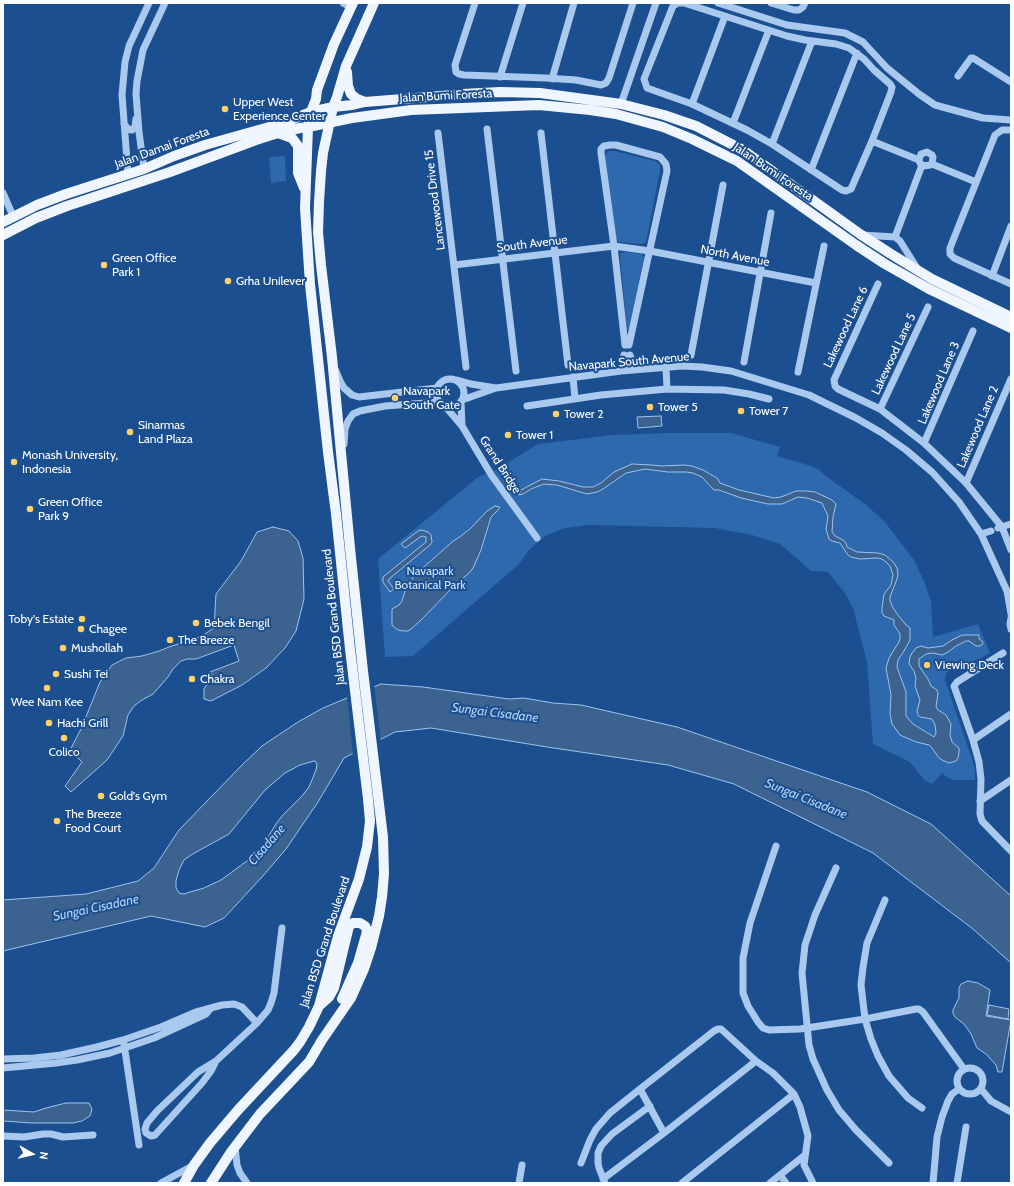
<!DOCTYPE html>
<html>
<head>
<meta charset="utf-8">
<style>
  body { margin:0 }
  #map { position:relative; width:1014px; height:1186px; overflow:hidden; background:#1b4f8f; font-family:Cabin,sans-serif }
  canvas { display:block }
  .frame { position:absolute; inset:0; border:4px solid #fff; pointer-events:none }
  .north { position:absolute; left:12px; top:1134px; width:40px; height:40px; -webkit-text-stroke:3px #1b4f8f; paint-order:stroke; rotate:98deg; font-size:11px; font-weight:700; line-height:16px; text-align:center; color:#fff }
  .north::after { content:''; display:block; margin:auto; width:14px; height:18px; background:#fff; clip-path:polygon(50% 0,100% 100%,50% 72%,0 100%) }
</style>
</head>
<body>
<div id="map">
<canvas width="1014" height="1186"></canvas>
<div class="frame"></div>
<div class="north">N</div>
</div>
<script>
const context = document.querySelector('canvas').getContext('2d');
context.lineJoin = 'round';
function fillPath(path, color) { context.fillStyle = color; context.fill(path, 'evenodd'); }
const toPath = rows => new Path2D(rows.map(r => 'M' + r).join(''));
function strokePath(path, color, width, dash) { context.strokeStyle = color; context.lineWidth = width; context.lineCap = dash ? 'butt' : 'round'; context.setLineDash(dash || []); context.stroke(path); }
function label(font, color, halo, rows, align = 'center') {
  context.font = font + ' Cabin,sans-serif'; context.lineWidth = 4; context.setLineDash([]); context.textBaseline = 'middle'; context.strokeStyle = halo; context.fillStyle = color; for (const [text, x, y, turn = 0] of rows) {
    context.save(); context.translate(x, y); context.rotate((+turn || 0) * Math.PI / 180); context.textAlign = isNaN(turn) ? turn : align; if (halo) context.strokeText(text, 0, 0); context.fillText(text, 0, 0); context.restore();
  }
}
const green = toPath([
  [608,151,614,151,655,161,660,165,660,170,646,242,642,244,619,242,616,238,604,157],
  [285,156,286,181,271,183,269,157],
  [627,252,642,254,644,258,630,329,628,330,627,329,620,255,621,253],
  [666,433,731,433,780,447,777,456,811,466,818,469,827,477,865,504,885,522,914,560,924,581,931,601,933,637,978,624,990,653,981,658,954,668,947,672,945,676,945,680,971,756,975,769,975,780,955,780,948,778,942,773,932,784,924,780,910,762,873,744,867,662,853,608,845,593,828,572,811,571,780,544,752,535,715,528,588,525,565,528,545,536,528,551,519,564,413,656,385,657,378,559,478,477,496,470,538,444,613,435]
]);
const water = toPath([
  [661,416,662,426,638,428,637,417,661,416],
  [632,464,651,465,662,466,684,465,692,466,703,470,717,478,720,483,739,490,774,498,781,497,796,491,807,491,815,492,832,500,836,504,833,517,832,532,835,536,843,540,846,543,847,547,857,552,878,553,885,555,894,563,897,568,898,574,897,579,890,597,890,601,893,608,898,615,906,625,910,628,910,640,904,651,898,660,897,667,906,692,906,716,913,724,934,737,936,733,935,725,932,719,920,717,918,715,917,711,920,700,915,686,916,678,914,671,909,664,910,657,912,653,916,648,921,646,928,648,943,646,952,640,962,635,979,635,979,639,982,641,983,643,982,645,979,646,976,646,969,641,966,641,956,646,948,652,942,655,933,653,926,654,919,659,919,666,928,679,931,686,937,690,938,693,936,707,938,710,946,715,951,724,950,735,952,742,959,748,959,752,958,758,956,761,949,763,942,760,939,758,932,748,929,745,916,742,900,735,892,724,890,714,891,695,886,668,889,658,895,648,898,644,900,639,900,634,894,625,894,620,884,616,882,613,882,608,884,594,891,585,893,575,890,566,886,562,882,559,877,558,860,559,851,557,848,555,840,543,832,541,829,539,826,529,828,516,822,503,807,498,798,497,782,504,768,504,741,498,719,490,714,490,702,477,693,473,686,472,668,472,645,469,626,473,603,489,597,492,587,494,557,485,544,484,531,489,523,494,519,495,521,490,542,479,559,481,583,487,593,487,601,483,614,472,632,464],
  [495,506,500,507,498,510,491,517,481,550,473,568,469,573,457,583,421,620,411,629,408,631,404,631,398,630,394,627,392,625,392,609,399,605,402,601,406,588,415,575,452,542,461,536,471,528,487,511,495,506],
  [273,527,289,531,298,541,303,558,304,599,296,631,285,648,266,668,242,685,211,701,204,699,204,689,213,676,210,672,239,661,234,645,196,659,187,659,181,661,173,669,168,677,153,694,142,700,134,706,128,715,123,736,107,760,71,792,65,786,82,762,70,750,81,729,100,682,112,665,126,658,142,656,159,651,169,647,202,636,214,628,216,594,241,561,257,532,273,527],
  [421,530,428,532,431,535,432,542,430,545,389,579,388,581,394,589,390,592,383,582,383,577,426,542,426,537,423,536,420,537,405,548,401,544,418,531,421,530],
  [381,684,423,687,509,699,524,698,553,703,581,705,677,727,867,792,931,824,1011,896,1011,963,973,929,873,853,734,784,668,765,547,747,431,728,395,732,344,758,318,802,286,849,262,877,224,918,205,927,151,916,3,951,3,900,86,894,138,881,154,868,179,830,242,765,262,746,298,722,323,708,381,684],
  [314,761,316,762,317,764,316,770,309,787,302,796,282,816,276,824,263,845,255,855,221,880,204,888,190,892,184,894,179,893,176,888,176,881,179,870,184,860,191,855,229,834,265,790,285,773,300,765,314,761],
  [968,981,978,983,990,990,986,1016,1011,1020,1002,1072,998,1072,996,1065,986,1054,977,1048,971,1034,965,1025,955,1017,953,1013,953,1010,959,998,959,988,961,984,968,981],
  [989,1005,1009,1009,1008,1019,987,1015,989,1005],
  [66,1103,89,1103,92,1109,90,1116,82,1121,73,1123,32,1123,3,1121,3,1110,34,1112,46,1108,66,1103]
]);
const pier = toPath([
  [374,684,381,742,353,756,347,695]
]);
const minor = toPath([
  [343,3,351,7],
  [475,3,455,65,456,72,459,74,464,75,546,78,576,80,601,85,606,83,609,78,633,3],
  [678,3,684,3,787,36,805,40,836,44,849,48,864,59,874,70,890,84,892,87,891,92,872,141,851,189,846,191,842,190,772,144,747,130,692,104,647,88,644,79,673,6,678,3],
  [718,3,787,25,845,33,863,42,887,68,919,94,935,105,983,118,1011,120],
  [771,3,794,10,799,10,803,7,805,3],
  [958,76,971,58,973,58,1011,82],
  [500,77,523,3],
  [552,79,574,3],
  [621,104,656,3],
  [692,104,725,16],
  [733,123,769,30],
  [124,124,128,129,132,130,135,127,136,119],
  [487,129,516,371],
  [1011,130,1002,130,995,135,950,248,950,254,954,258,1011,284],
  [438,133,466,367],
  [541,133,568,365],
  [872,141,919,160,920,163,924,166,930,165,932,164,933,157,932,155,927,152,921,154,919,160],
  [772,144,812,41],
  [610,145,616,145,660,157,666,164,667,171,629,345,625,345,614,246,601,153,601,149,604,146,610,145],
  [932,164,976,182],
  [144,169,139,132,136,94,137,81,143,50,165,3],
  [811,170,857,53],
  [128,174,122,95,125,62,129,46,149,3],
  [3,193,13,216],
  [862,235,895,237,900,241,917,268],
  [895,237,922,165],
  [454,265,614,246,650,251,816,283],
  [992,276,1011,226],
  [878,284,834,380,835,386,838,389,880,409,924,443,966,483,1002,527,1011,550],
  [630,355,634,370],
  [691,355,723,185],
  [744,362,771,213],
  [666,367,667,389],
  [336,371,340,381,344,388,352,395,359,397,437,388],
  [621,371,624,355],
  [798,372,824,246],
  [573,377,575,399],
  '436 393a14 14 0 1 1 28 0a14 14 0 1 1-28 0Z',
  [457,380,471,384,496,388],
  [462,400,496,388,621,371,682,366,702,367,731,371,809,395,856,418,882,433,906,450,932,472,959,502,981,534,1007,591,1011,614],
  [461,402,462,426],
  [444,405,462,426,492,476,537,538],
  [527,406,601,395,667,389,724,390,749,394,769,399],
  [880,409,928,307],
  [924,443,973,331],
  [344,444,345,429,348,421,353,414,360,411,385,406,440,402],
  [966,483,1011,379],
  [998,528,1011,524],
  [981,534,991,531],
  [1011,618,1010,624,1011,629],
  [1003,653,957,682,954,686,973,740,979,762,981,779,980,814,982,821,1011,851],
  [973,740,1011,714],
  [980,801,1011,780],
  [776,846,750,923,743,958,743,993,748,1006,758,1022,763,1028,769,1030,800,1029,865,1019,916,1009,919,1009,923,1012,964,1069],
  [836,868,815,915,805,945,802,973,809,1045,813,1059,827,1090,839,1110,856,1130,889,1163],
  [885,900,867,943,863,967,861,985,865,1019,871,1039,878,1056,889,1076,908,1098,922,1108],
  [124,1044,139,1145],
  [3,1059,34,1058,61,1055,97,1047,123,1040,161,1027,196,1012,222,1005,234,1004,242,1007,257,1023],
  [216,1061,211,1071,202,1083,155,1135,151,1136,146,1133,145,1129,147,1123,157,1111,198,1072,216,1061,257,1023,268,1010,271,1003,274,993,282,928],
  '957 1081a13 13 0 1 1 26 0a13 13 0 1 1-26 0Z',
  [3,1068,56,1063,77,1060,110,1053,154,1038,206,1014,210,1009],
  [981,1089,991,1101,1011,1112],
  [664,1133,640,1089,714,1031,718,1029,721,1029,756,1061,773,1073,794,1094,800,1107,808,1136,804,1165,813,1183],
  [3,1136,24,1137,43,1134,51,1134,63,1137,93,1135],
  [235,1146,237,1165,240,1173,247,1183],
  [581,1163,590,1140,596,1129,610,1113,640,1089],
  [780,1175,786,1183],
  [603,1179,664,1133,756,1061],
  [161,1183,194,1165],
  [519,1183,522,1165],
  [605,1183,599,1168,598,1163,598,1153,601,1146,612,1134,650,1106],
  [682,1183,794,1094],
  [770,1183,805,1155],
  [933,1183,937,1137,942,1117,948,1101,952,1094,959,1089],
  [957,1183,966,1127]
]);
const major = toPath([
  [347,72,348,86,351,94,357,99,365,102],
  [278,133,292,138,298,146,298,173,304,188],
  [3,222,37,205,66,194,144,169,174,156,205,145,280,124,311,112,333,107,352,105,365,102,441,96,463,94,500,92,540,93,621,104,664,115,696,126,743,150,860,234,891,254,932,279,1011,317],
  [3,235,36,218,67,206,170,172,256,140,278,133,300,128,308,127,352,118,411,110,539,105,590,110,616,114,663,127,692,139,737,161,856,245,885,264,929,289,1011,328],
  [319,1006,329,997,334,988,349,926,353,923,360,923,365,926,367,930,366,935,358,963,342,999],
  [184,1183,194,1165,210,1143,238,1110,294,1050,300,1042,309,1027,319,1006,338,936,359,879,367,847,370,821,368,799,350,649,336,514,328,452,310,284,305,208,308,127,311,112,316,99,317,90,334,44,353,3],
  [211,1183,231,1152,260,1114,309,1062,322,1040,351,998,364,969,371,948,379,916,382,897,384,874,383,837,363,671,350,548,332,357,321,265,318,232,319,202,321,171,323,153,333,107,337,97,346,66,374,3]
]);
const markers = [
  [225,109,4,"#ffd166"],
  [104,265,4,"#ffd166"],
  [228,281,4,"#ffd166"],
  [395,398,4,"#ffd166"],
  [650,407,4,"#ffd166"],
  [741,411,4,"#ffd166"],
  [556,414,4,"#ffd166"],
  [130,432,4,"#ffd166"],
  [508,435,4,"#ffd166"],
  [14,462,4,"#ffd166"],
  [30,509,4,"#ffd166"],
  [82,619,4,"#ffd166"],
  [196,623,4,"#ffd166"],
  [81,629,4,"#ffd166"],
  [170,640,4,"#ffd166"],
  [63,648,4,"#ffd166"],
  [927,665,4,"#ffd166"],
  [56,674,4,"#ffd166"],
  [192,679,4,"#ffd166"],
  [47,688,4,"#ffd166"],
  [49,723,4,"#ffd166"],
  [64,738,4,"#ffd166"],
  [101,796,4,"#ffd166"],
  [57,821,4,"#ffd166"]
];
const streetNames = [
  ["Jalan Bumi Foresta",446,96,-3],
  ["Jalan Damai Foresta",162,148,-20],
  ["Jalan Bumi Foresta",773,172,34],
  ["Lancewood Drive 15",435,200,-97],
  ["South Avenue",532,244,-7],
  ["North Avenue",735,256,11],
  ["Lakewood Lane 6",846,327,-65],
  ["Lakewood Lane 5",894,354,-65],
  ["Navapark South Avenue",629,362,-5],
  ["Lakewood Lane 3",939,383,-67],
  ["Lakewood Lane 2",978,427,-67],
  ["Grand Bridge",500,465,57],
  ["Jalan BSD Grand Boulevard",334,617,-96],
  ["Jalan BSD Grand Boulevard",325,942,-72]
];
const poiNames = [
  ["Upper West",233,102],
  ["Experience Center",233,116],
  ["Green Office",112,258],
  ["Park 1",112,272],
  ["Grha Unilever",236,281],
  ["Navapark",403,391],
  ["South Gate",403,405],
  ["Tower 5",658,407],
  ["Tower 7",749,411],
  ["Tower 2",564,414],
  ["Sinarmas",138,425],
  ["Land Plaza",138,439],
  ["Tower 1",516,435],
  ["Monash University,",22,455],
  ["Indonesia",22,469],
  ["Green Office",38,502],
  ["Park 9",38,516],
  ["Toby's Estate",74,619,"right"],
  ["Bebek Bengil",204,623],
  ["Chagee",89,629],
  ["The Breeze",178,640],
  ["Mushollah",71,648],
  ["Viewing Deck",935,665],
  ["Sushi Tei",64,674],
  ["Chakra",200,679],
  ["Wee Nam Kee",47,702,"center"],
  ["Hachi Grill",57,723],
  ["Colico",64,752,"center"],
  ["Gold's Gym",109,796],
  ["The Breeze",65,814],
  ["Food Court",65,828]
];
const parkNames = [
  ["Navapark",430,571],
  ["Botanical Park",430,585]
];
const waterNames = [
  ["Sungai Cisadane",495,713,7],
  ["Sungai Cisadane",806,799,22],
  ["Cisadane",267,845,-49],
  ["Sungai Cisadane",96,908,-12]
];
fillPath(green, '#2e69ad');
fillPath(water, '#3c6290');
strokePath(water, '#9cc4f0', 1);
fillPath(pier, '#1b4f8f');
strokePath(minor, '#a9c9ee', 7);
strokePath(major, '#f0f6ff', 10);
for (const [x, y, r, color] of markers) { const dot = new Path2D(); dot.arc(x, y, r, 0, 2 * Math.PI); context.fillStyle = color; context.fill(dot); strokePath(dot, '#1b4f8f', 1.5); }
label('12px', '#fff', '#1b4f8f', streetNames);
label('12px', '#fff', '#1b4f8f', poiNames, 'left');
label('12px', '#cfe3fa', '#1b4f8f', parkNames);
label('italic 13px', '#b5d3f5', '#1b4f8f', waterNames);
</script>
</body>
</html>
